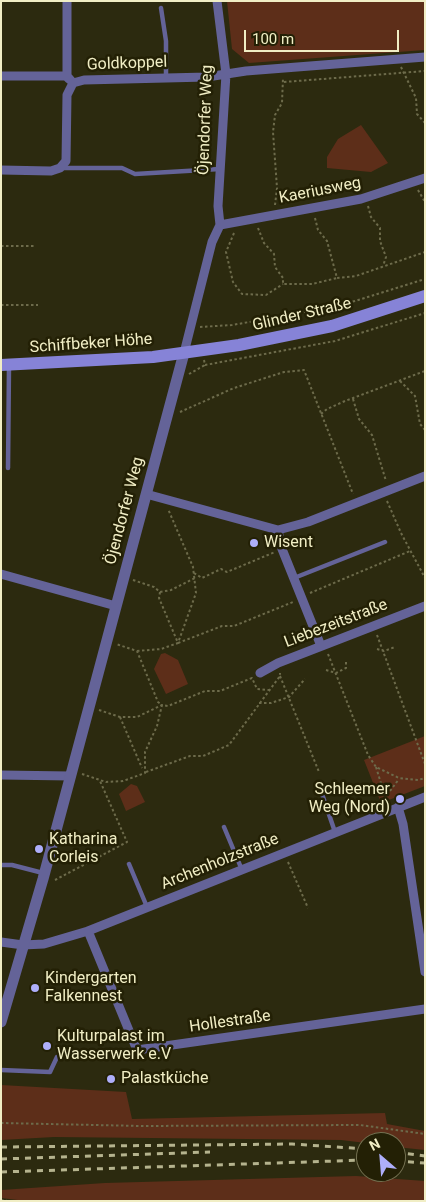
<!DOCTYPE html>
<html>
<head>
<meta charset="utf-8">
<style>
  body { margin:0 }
  #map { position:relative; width:426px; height:1202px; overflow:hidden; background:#2c2a0f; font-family:Roboto,sans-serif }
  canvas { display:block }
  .frame { position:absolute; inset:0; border:2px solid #f1eec5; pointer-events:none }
  .north { position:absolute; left:356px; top:1132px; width:50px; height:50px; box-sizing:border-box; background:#232005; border:1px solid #757252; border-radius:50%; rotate:333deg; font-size:14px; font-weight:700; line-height:20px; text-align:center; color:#f1eec5 }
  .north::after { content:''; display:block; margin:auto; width:18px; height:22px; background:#aeaefa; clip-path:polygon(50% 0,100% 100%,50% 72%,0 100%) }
  .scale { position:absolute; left:244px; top:30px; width:155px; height:22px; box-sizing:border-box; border:2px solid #f1eec5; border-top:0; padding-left:6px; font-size:15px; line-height:18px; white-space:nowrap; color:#f1eec5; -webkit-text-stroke:4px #232005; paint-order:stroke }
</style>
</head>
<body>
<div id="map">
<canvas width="426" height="1202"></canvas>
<div class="frame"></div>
<div class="north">N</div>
<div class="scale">100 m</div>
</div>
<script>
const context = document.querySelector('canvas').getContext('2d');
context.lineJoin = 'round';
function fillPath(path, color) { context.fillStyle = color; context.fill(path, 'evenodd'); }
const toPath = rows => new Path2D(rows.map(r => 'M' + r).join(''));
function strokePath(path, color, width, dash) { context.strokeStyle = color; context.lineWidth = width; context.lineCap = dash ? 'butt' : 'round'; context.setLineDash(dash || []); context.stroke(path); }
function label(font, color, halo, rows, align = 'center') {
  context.font = font + ' Roboto,sans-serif'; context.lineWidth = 5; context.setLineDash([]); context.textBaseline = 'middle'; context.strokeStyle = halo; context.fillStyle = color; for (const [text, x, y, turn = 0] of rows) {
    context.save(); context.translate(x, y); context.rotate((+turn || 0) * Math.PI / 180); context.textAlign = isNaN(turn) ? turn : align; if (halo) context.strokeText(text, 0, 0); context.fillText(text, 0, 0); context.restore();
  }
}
const green = toPath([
  [227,1,425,1,425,50,249,63,232,49],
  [361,125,388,163,371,172,327,168,327,157,338,139],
  [165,653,178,660,188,684,166,694,154,669,161,654],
  [425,736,425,786,381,803,364,760],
  [131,784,137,786,145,802,126,811,119,794],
  [1,1085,126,1092,132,1119,385,1113,387,1124,425,1131,425,1150,396,1147,396,1142,366,1143,341,1140,54,1137,1,1140],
  [356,1176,425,1181,425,1201,26,1201,1,1198,1,1190,105,1183]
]);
const path = toPath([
  [401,67,416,98,417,114,425,123],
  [284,82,425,71],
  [418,190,425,202],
  [275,205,277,188,273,132,275,115,282,103,283,78],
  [368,206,371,217,380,228,380,241,386,257,383,266],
  [315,218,318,230,327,241,337,278,356,276,425,252],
  [258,228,264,243,274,254,275,267,283,278,283,284,312,284,337,278],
  [234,233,226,252,233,282,242,294,266,295,283,284],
  [1,246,36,246],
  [1,305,38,305],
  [200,327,232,325,296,314,355,301,425,279],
  [204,360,205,365,335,341,425,313],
  [189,374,205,365],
  [400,381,415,396,420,424,425,430],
  [353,399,359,419,372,435,386,481],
  [180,412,234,388,284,372,304,370,353,494],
  [321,414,327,409,345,401,425,371],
  [387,501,401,533,425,578],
  [194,573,202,578,221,569,227,572,275,552],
  [133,580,154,587,160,592,171,590,195,578],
  [160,592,159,598,178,643,222,626,234,626,293,602],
  [310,593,410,551],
  [377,635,425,764],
  [377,649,384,651,395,647],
  [137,651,161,649,178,643,196,593,193,567,168,509],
  [328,654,368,755,376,767,399,778,418,780,425,778],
  [326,670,336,673,346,668,346,661],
  [280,676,319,772],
  [259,703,271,703,289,697,305,679],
  [99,710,120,717,137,717,162,705,168,706,205,691,220,691,252,678,257,689,269,690],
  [120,717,142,768],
  [376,767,387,803],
  [146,772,190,756,203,756,229,745,280,676,280,673],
  [82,774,106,782,123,781,145,773,145,752,157,726,162,705,158,702,137,651,116,644],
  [387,795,399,779],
  [288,862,308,908],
  [55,880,127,842,100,781],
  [1,1123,141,1126,360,1125,425,1134],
  [1,1200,7,1201]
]);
const service = toPath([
  [161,8,166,41,166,78],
  [62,168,122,168,135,174,220,169],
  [8,468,9,366],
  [294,578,385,542],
  [322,794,335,832],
  [224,827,242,870],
  [129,864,147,907],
  [1,865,12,865,43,873],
  [1,1070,50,1072,57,1057]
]);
const minor = toPath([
  [67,1,67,76,73,83],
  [1,76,66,76,69,79],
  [73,83,84,80,207,77,246,71,425,57],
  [1,170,51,171,60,168,66,161,67,95,73,83],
  [220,225,361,199,425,178],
  [184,353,212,242,220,225,218,206,226,74,217,1],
  [146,494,278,530,308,522,425,476],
  [278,530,282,549,321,646],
  [1,574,116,606],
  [260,673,278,663,425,606],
  [1,775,71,776],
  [398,807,403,824,425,972],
  [88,931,137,1050,425,1009],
  [1,942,23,945,44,944,88,931,425,797]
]);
const tertiary = toPath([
  [1,1022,43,879,184,353]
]);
const secondary = toPath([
  [1,365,153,357,239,345,332,326,425,296]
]);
const rail = toPath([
  [1,1147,292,1144,366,1149],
  [396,1152,425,1156],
  [1,1159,210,1152],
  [396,1161,425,1163],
  [1,1172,366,1160]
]);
const markers = [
  [254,543,5,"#aeaefa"],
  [400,799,5,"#aeaefa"],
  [39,849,5,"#aeaefa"],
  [35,988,5,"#aeaefa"],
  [47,1046,5,"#aeaefa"],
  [111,1079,5,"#aeaefa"]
];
const streetNames = [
  ["Goldkoppel",127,64,-2],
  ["Öjendorfer Weg",206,120,-88],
  ["Kaeriusweg",320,191,-11],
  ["Glinder Straße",302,315,-13],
  ["Schiffbeker Höhe",91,344,-4],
  ["Öjendorfer Weg",125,511,-75],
  ["Liebezeitstraße",336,624,-21],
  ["Archenholzstraße",220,862,-22],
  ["Hollestraße",230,1022,-8]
];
const poiNames = [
  ["Wisent",264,543],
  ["Schleemer",390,790,"right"],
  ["Weg (Nord)",390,808,"right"],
  ["Katharina",49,840],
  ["Corleis",49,858],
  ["Kindergarten",45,979],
  ["Falkennest",45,997],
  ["Kulturpalast im",57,1037],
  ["Wasserwerk e.V",57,1055],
  ["Palastküche",121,1079]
];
fillPath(green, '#5d2e19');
strokePath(path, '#6d6b4b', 2, [2.5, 2.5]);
strokePath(service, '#646398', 4.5);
strokePath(minor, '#646398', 9);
strokePath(tertiary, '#646398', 11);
strokePath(secondary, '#8683d7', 12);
strokePath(rail, '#b5b38e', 3, [6, 6]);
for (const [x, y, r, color] of markers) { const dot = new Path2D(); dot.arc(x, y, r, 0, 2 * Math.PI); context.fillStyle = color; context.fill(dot); strokePath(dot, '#232005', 2); }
label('16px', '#f1eec5', '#232005', streetNames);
label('16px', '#f1eec5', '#232005', poiNames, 'left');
</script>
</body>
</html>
